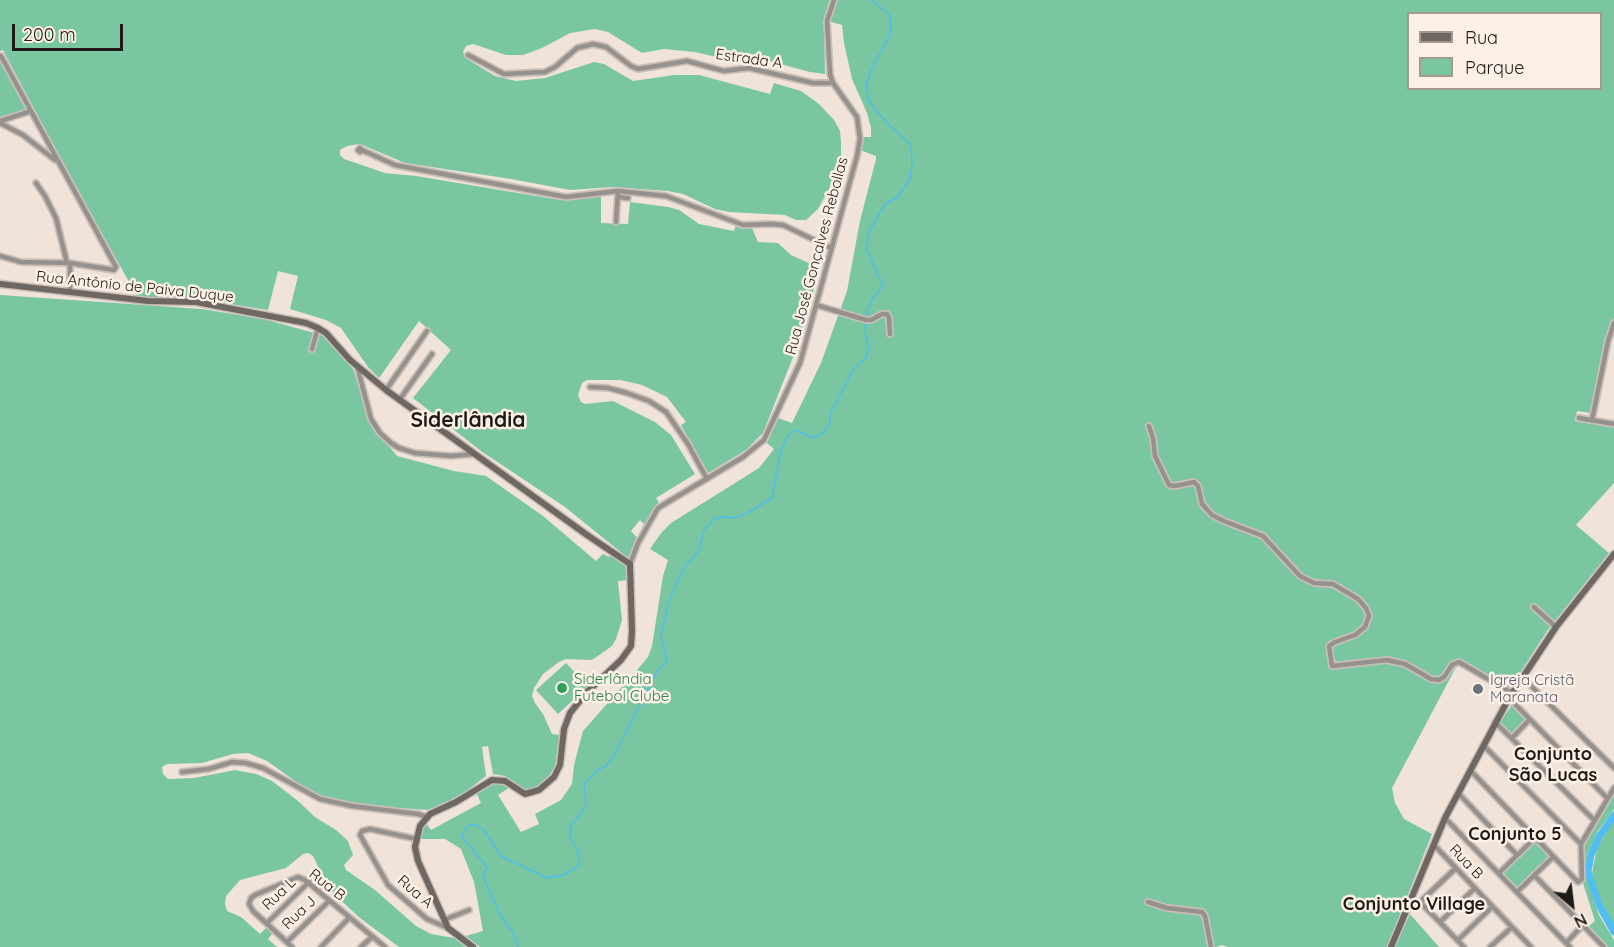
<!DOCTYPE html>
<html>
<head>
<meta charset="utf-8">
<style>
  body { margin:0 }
  #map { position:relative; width:1614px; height:947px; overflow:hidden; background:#f0e3da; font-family:Quicksand,sans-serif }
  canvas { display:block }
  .legend { position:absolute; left:1407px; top:12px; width:195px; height:78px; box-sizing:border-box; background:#fdf0e7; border:2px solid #a49a93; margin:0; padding:8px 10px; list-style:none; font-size:18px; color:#1e1a16 }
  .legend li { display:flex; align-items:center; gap:12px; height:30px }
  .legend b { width:30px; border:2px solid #a49a93 }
  .north { position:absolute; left:1542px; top:875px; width:60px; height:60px; -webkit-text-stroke:4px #fdf0e7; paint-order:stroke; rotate:152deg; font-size:16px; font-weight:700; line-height:24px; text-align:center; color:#1e1a16 }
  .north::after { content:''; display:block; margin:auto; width:21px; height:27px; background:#1e1a16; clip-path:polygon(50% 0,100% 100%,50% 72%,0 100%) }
  .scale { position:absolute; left:12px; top:24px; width:111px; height:27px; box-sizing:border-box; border:3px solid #1e1a16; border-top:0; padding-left:8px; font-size:18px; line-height:21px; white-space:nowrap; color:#1e1a16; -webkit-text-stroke:4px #fdf0e7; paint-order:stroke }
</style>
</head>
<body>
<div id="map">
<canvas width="1614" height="947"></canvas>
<ul class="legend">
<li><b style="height:8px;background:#6f6862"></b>Rua</li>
<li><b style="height:16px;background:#7ac6a1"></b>Parque</li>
</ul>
<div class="north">N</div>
<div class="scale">200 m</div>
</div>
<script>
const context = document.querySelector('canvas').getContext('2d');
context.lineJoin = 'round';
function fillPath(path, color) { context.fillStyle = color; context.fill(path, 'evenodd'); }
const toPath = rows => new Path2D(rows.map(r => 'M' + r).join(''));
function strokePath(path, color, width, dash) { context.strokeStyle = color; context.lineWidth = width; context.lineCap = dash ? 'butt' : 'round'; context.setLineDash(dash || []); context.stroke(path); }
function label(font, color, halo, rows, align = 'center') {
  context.font = font + ' Quicksand,sans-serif'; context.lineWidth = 5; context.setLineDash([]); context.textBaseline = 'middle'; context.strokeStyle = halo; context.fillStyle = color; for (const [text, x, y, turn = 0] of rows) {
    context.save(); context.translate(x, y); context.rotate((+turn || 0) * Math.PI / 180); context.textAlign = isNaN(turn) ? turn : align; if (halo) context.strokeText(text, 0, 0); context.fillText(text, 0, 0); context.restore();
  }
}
const green = toPath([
  [0,0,830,0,824,17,825,74,810,72,747,55,721,58,695,52,664,49,642,53,608,32,595,29,570,33,542,48,523,55,506,55,473,44,466,46,463,52,467,59,495,76,516,81,545,78,594,62,604,64,633,81,674,75,699,75,770,94,774,83,801,91,819,104,834,120,840,131,841,142,841,156,829,189,818,209,806,220,796,220,785,215,729,212,715,209,683,194,668,191,612,187,570,190,511,179,405,163,360,144,347,146,340,150,340,155,344,159,385,173,416,176,560,200,601,195,601,223,628,224,630,202,668,207,679,210,699,224,734,231,736,225,752,228,758,242,778,243,791,255,820,268,795,352,763,433,746,450,708,473,681,425,686,422,667,397,642,385,620,380,587,380,582,383,578,395,581,402,585,404,613,401,655,422,671,435,695,474,656,498,659,503,653,509,645,525,640,520,631,531,637,538,628,558,565,507,481,451,413,398,451,350,419,321,379,378,368,367,341,328,326,320,290,309,298,276,278,271,268,310,197,299,138,298,66,169,3,50,0,51],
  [835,0,1614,0,1614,318,1602,351,1591,413,1577,411,1575,421,1614,427,1614,483,1576,525,1609,553,1547,631,1509,690,1461,660,1455,669,1392,788,1395,803,1404,819,1432,834,1387,947,1228,947,1222,945,1216,947,480,947,466,936,483,931,474,882,461,849,445,839,420,839,424,825,426,823,431,830,481,803,476,792,498,782,503,782,510,787,498,795,521,832,539,824,535,814,561,800,572,784,574,765,583,731,638,669,648,657,652,646,663,576,668,560,650,549,662,532,671,523,759,468,774,449,767,443,778,418,792,423,821,363,847,291,860,221,876,159,876,156,860,150,863,137,871,137,871,128,867,113,852,79,844,43,842,25,828,21],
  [1408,14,1600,14,1600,88,1408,88],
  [0,61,26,110,0,119],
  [0,295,202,309,263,319,322,335,353,369,371,424,397,456,454,471,486,476,543,516,596,561,603,554,609,557,612,554,628,566,629,580,618,581,622,620,616,639,612,646,592,660,566,659,559,662,543,674,534,688,532,696,535,703,543,714,552,734,560,735,555,767,546,780,535,789,523,790,505,776,493,774,488,746,482,747,486,776,460,796,428,810,369,806,322,797,306,789,267,761,248,753,233,754,202,763,167,764,162,767,163,774,168,779,194,778,235,770,256,774,272,781,298,801,315,817,336,830,348,841,353,855,344,865,346,870,375,890,416,926,431,934,454,938,468,947,399,947,360,918,336,896,329,888,313,856,308,853,303,854,286,868,240,880,226,896,225,904,227,911,241,917,260,934,267,927,273,933,268,939,277,947,0,947],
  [566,663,588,686,558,714,536,690],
  [1512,705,1527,720,1512,736,1500,722],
  [1614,792,1614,809,1598,831,1587,855,1588,880,1594,901,1599,915,1614,940,1614,947,1606,947,1588,927,1595,921,1583,883,1582,859,1583,843],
  [1614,819,1614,927,1598,897,1592,873,1597,848],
  [1535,840,1550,857,1517,889,1501,873],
  [1410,914,1439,947,1394,947]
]);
const stream = toPath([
  [865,317,873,298,883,286,867,250,868,233,885,204,898,197,910,179,912,164,911,145,885,121,869,101,866,85,870,73,891,32,890,15,871,0],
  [518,947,513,932,500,915,483,876,487,867,462,837,464,830,470,825,477,825,485,831,501,856,547,878,564,875,580,865,578,851,570,837,570,827,586,806,584,784,597,771,607,765,615,754,656,673,667,661,661,636,668,604,677,582,686,565,699,551,704,530,715,518,724,517,733,518,746,514,772,498,781,450,788,436,795,430,814,438,823,433,830,424,830,414,854,368,866,358,869,347,865,332,865,321]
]);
const river = toPath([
  [1614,815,1599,837,1591,855,1588,872,1599,905,1614,932]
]);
const street = toPath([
  [468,55,504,74,545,72,555,67,577,48,593,44,606,47,631,66,638,69,687,61,724,71,749,68,813,83,833,83],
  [0,121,31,111],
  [0,123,23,135,55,160],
  [362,150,360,148,358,150,360,152,362,150,395,165,566,197,618,191,666,196,743,225,771,224,783,225,831,248],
  [36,183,45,196,56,218,67,263],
  [618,197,628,198],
  [616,222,618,191],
  [0,256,21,262,70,263,114,270,116,267,1,56],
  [70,292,70,263],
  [816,305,866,320,871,320,882,314,887,314,889,318,890,334],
  [312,349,318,328],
  [357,366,371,419,380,433,391,443,399,448,415,453,451,456,474,454],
  [590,387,608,388,627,393,649,401,666,412,688,444,707,479],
  [386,390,427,331],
  [400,399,432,354],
  [1579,418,1614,424],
  [1592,420,1608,341,1614,323],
  [1149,426,1153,438,1155,456,1169,485,1175,486,1194,482,1198,486,1202,504,1212,515,1224,521,1263,536,1300,576,1314,583,1333,584,1358,599,1366,608,1369,616,1365,627,1355,635,1335,642,1329,646,1332,666,1387,660,1405,664,1431,679,1439,680,1444,677,1452,665,1459,662,1512,693],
  [630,564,638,543,658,508,743,457,764,440,800,363,857,156,860,139,857,117,833,83,830,74,827,21,834,0],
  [1534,607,1556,627],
  [1522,677,1614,768],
  [1509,698,1607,798],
  [1495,722,1594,820],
  [1512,738,1529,720],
  [1483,745,1581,844],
  [1470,770,1578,882,1582,879,1581,844,1614,788],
  [182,772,209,769,232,762,246,763,263,768,320,799,352,806,418,814,427,817],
  [1458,793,1517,855],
  [1445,818,1570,947],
  [416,839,370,829,362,831,360,835,388,885,427,919,448,928],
  [1434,845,1531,947],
  [1499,873,1535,838],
  [1534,875,1604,947],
  [1517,892,1553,857],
  [1148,902,1167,908,1202,912,1205,916,1211,947],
  [1420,902,1456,868],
  [1410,904,1420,902,1464,947],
  [444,920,469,910],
  [1440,922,1475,888],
  [267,923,309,882],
  [1458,940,1492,907],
  [287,942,329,901],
  [1566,943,1583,925],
  [292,947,253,911,249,904,251,898,255,895,298,877,305,880,385,947],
  [321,947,349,918],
  [361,947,372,937],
  [1490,947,1512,927]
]);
const secondary = toPath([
  [0,284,148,301,196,302,306,323,318,328,326,333,350,360,386,390,587,535,630,564,632,631,631,646,621,660,587,692,570,713,564,729,560,765,554,777,539,790,525,794,505,781,492,780,456,802,430,814,420,826,415,847,418,861,448,928,473,947],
  [1391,947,1445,818,1509,698,1556,627,1614,554]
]);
const markers = [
  [562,688,6,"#2e9e5b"],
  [1478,689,6,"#6b7280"]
];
const streetNames = [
  ["Estrada A",749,59,8],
  ["Rua José Gonçalves Rebollas",817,256,-75],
  ["Rua Antônio de Paiva Duque",135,287,6],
  ["Rua B",1466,862,46],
  ["Rua B",327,885,38],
  ["Rua A",415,892,41],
  ["Rua L",279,894,-44],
  ["Rua J",299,913,-44]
];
const leisureNames = [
  ["Siderlândia",574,679],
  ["Futebol Clube",574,696]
];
const worshipNames = [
  ["Igreja Cristã",1490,680],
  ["Maranata",1490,697]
];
const quarterNames = [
  ["Conjunto",1553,755],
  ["São Lucas",1553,776],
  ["Conjunto 5",1515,835],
  ["Conjunto Village",1414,905]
];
const districtNames = [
  ["Siderlândia",468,421]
];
fillPath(green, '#7ac6a1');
strokePath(stream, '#51bdf0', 1.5);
strokePath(river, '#51bdf0', 7);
strokePath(street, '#cabfb7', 8);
strokePath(secondary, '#cabfb7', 9);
strokePath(street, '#96918c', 4.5);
strokePath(secondary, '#6f6862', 6);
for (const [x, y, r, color] of markers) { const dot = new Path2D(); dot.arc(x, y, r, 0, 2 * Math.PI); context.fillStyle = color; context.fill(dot); strokePath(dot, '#fdf0e7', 2); }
label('15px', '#1e1a16', '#fdf0e7', streetNames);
label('15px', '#27864d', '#fdf0e7', leisureNames, 'left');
label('15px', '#5b616d', '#fdf0e7', worshipNames, 'left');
label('bold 18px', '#1e1a16', '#fdf0e7', quarterNames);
label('bold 21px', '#1e1a16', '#fdf0e7', districtNames);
</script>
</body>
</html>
